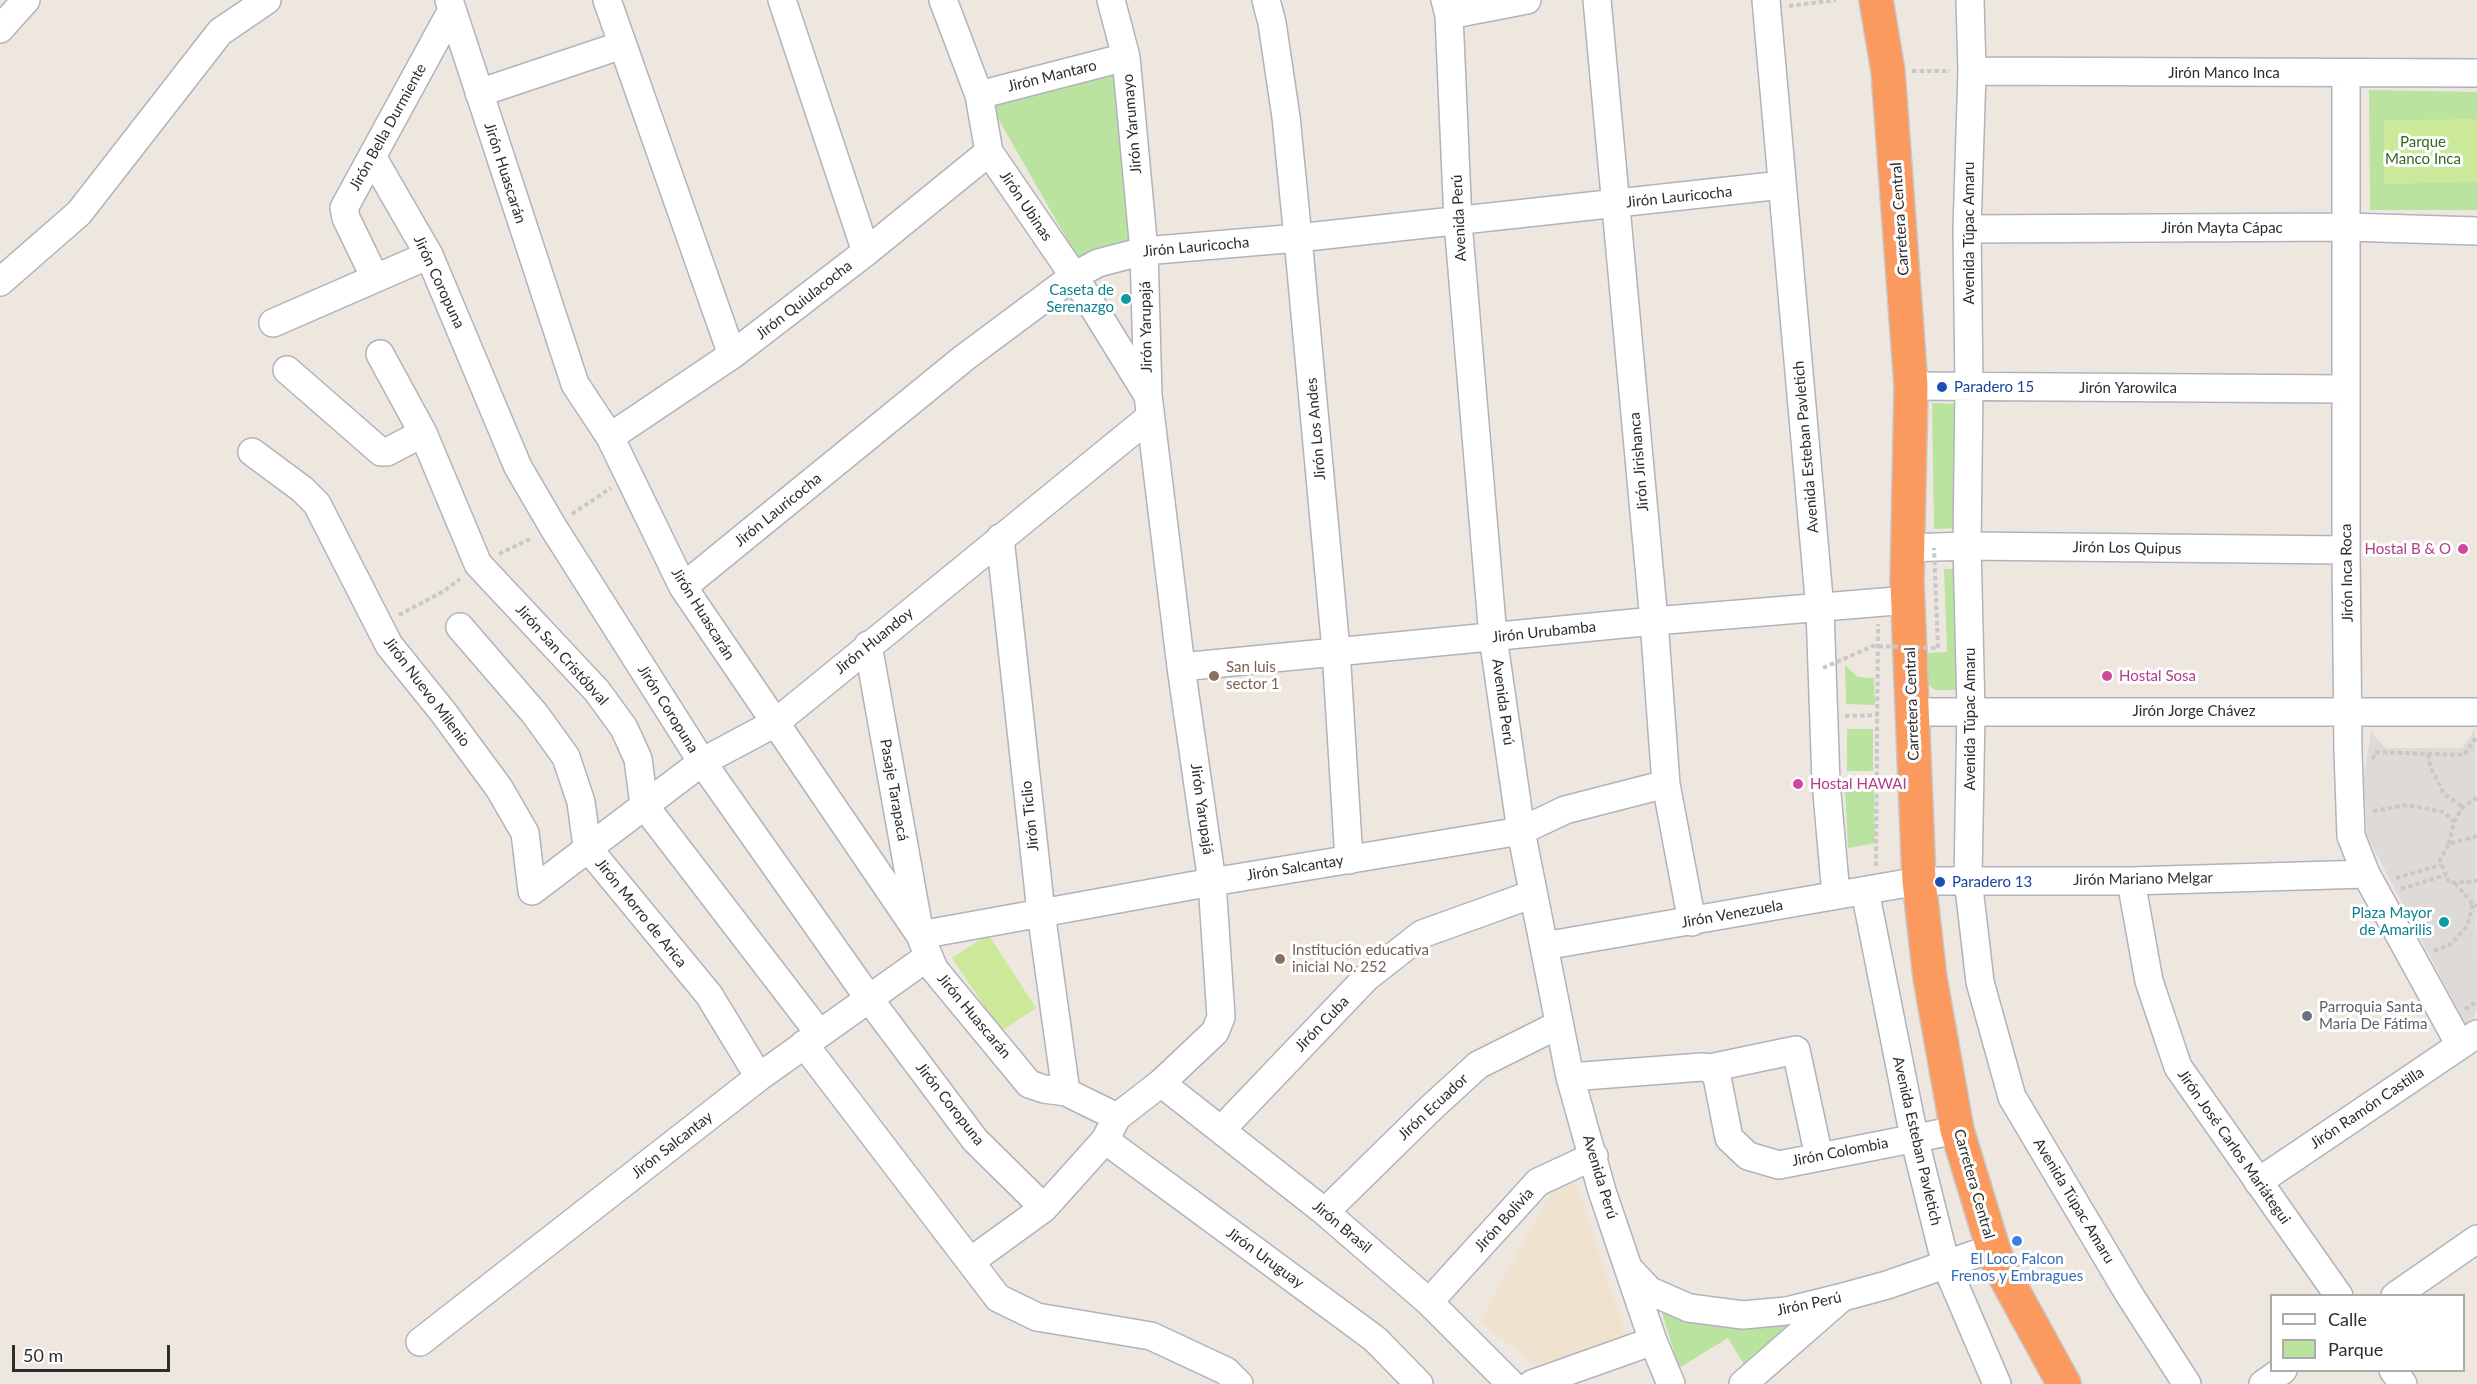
<!DOCTYPE html>
<html>
<head>
<meta charset="utf-8">
<style>
  body { margin:0 }
  #map { position:relative; width:2477px; height:1384px; overflow:hidden; background:#eee7e0; font-family:Lato,sans-serif }
  canvas { display:block }
  .legend { position:absolute; left:2270px; top:1294px; width:195px; height:78px; box-sizing:border-box; background:#fff; border:2px solid #ababab; margin:0; padding:8px 10px; list-style:none; font-size:18px; color:#2d2d2d }
  .legend li { display:flex; align-items:center; gap:12px; height:30px }
  .legend b { width:30px; border:2px solid #ababab }
  .scale { position:absolute; left:12px; top:1345px; width:158px; height:27px; box-sizing:border-box; border:3px solid #2d2d2d; border-top:0; padding-left:8px; font-size:18px; line-height:21px; white-space:nowrap; color:#2d2d2d; -webkit-text-stroke:4px #fff; paint-order:stroke }
</style>
</head>
<body>
<div id="map">
<canvas width="2477" height="1384"></canvas>
<ul class="legend">
<li><b style="height:8px;background:#fff"></b>Calle</li>
<li><b style="height:16px;background:#b9e39e"></b>Parque</li>
</ul>
<div class="scale">50 m</div>
</div>
<script>
const context = document.querySelector('canvas').getContext('2d');
context.lineJoin = 'round';
function fillPath(path, color) { context.fillStyle = color; context.fill(path, 'evenodd'); }
const toPath = rows => new Path2D(rows.map(r => 'M' + r).join(''));
function strokePath(path, color, width, dash) { context.strokeStyle = color; context.lineWidth = width; context.lineCap = dash ? 'butt' : 'round'; context.setLineDash(dash || []); context.stroke(path); }
function label(font, color, halo, rows, align = 'center') {
  context.font = font + ' Lato,sans-serif'; context.lineWidth = 6; context.setLineDash([]); context.textBaseline = 'middle'; context.strokeStyle = halo; context.fillStyle = color; for (const [text, x, y, turn = 0] of rows) {
    context.save(); context.translate(x, y); context.rotate((+turn || 0) * Math.PI / 180); context.textAlign = isNaN(turn) ? turn : align; if (halo) context.strokeText(text, 0, 0); context.fillText(text, 0, 0); context.restore();
  }
}
const education = toPath([
  [1575,1180,1630,1346,1555,1379,1479,1322,1555,1185]
]);
const green = toPath([
  [1116,69,1134,241,1080,262,991,106],
  [2369,90,2477,92,2477,210,2370,210],
  [1932,403,1956,404,1959,528,1934,529],
  [1944,569,1957,569,1960,690,1935,690,1926,682,1924,653,1947,652],
  [1845,665,1858,677,1874,678,1875,705,1846,704],
  [1847,729,1873,729,1873,771,1847,771],
  [1874,787,1875,843,1848,848,1845,788],
  [1658,1300,1730,1321,1806,1328,1756,1384,1728,1338,1679,1368]
]);
const pitch = toPath([
  [2477,119,2477,182,2384,184,2384,120],
  [988,934,1036,1008,1001,1031,952,958]
]);
const plaza = toPath([
  [2475,729,2477,1007,2469,1031,2367,836,2364,777,2371,731,2385,748,2462,748]
]);
const path = toPath([
  [1789,6,1836,0],
  [1912,71,1950,71],
  [572,514,611,488],
  [499,554,532,538],
  [399,615,444,591,460,579],
  [1845,716,1877,715],
  [2428,754,2430,766,2444,794,2463,807],
  [2373,759,2375,752,2464,755,2477,736],
  [1848,781,1877,778],
  [2373,811,2407,805,2444,812,2454,822],
  [2477,836,2449,844,2440,860,2449,883,2477,881],
  [2449,844,2454,822,2463,807,2477,798],
  [1876,866,1878,624],
  [2396,878,2441,865],
  [2455,883,2473,904,2477,906],
  [2401,889,2446,875],
  [2434,951,2451,944,2467,926,2473,904],
  [2465,1009,2477,1001]
]);
const minor = toPath([
  [449,0,575,384,610,437,683,587,920,935,934,969,1029,1084,1044,1089,1066,1092,1117,1117],
  [607,0,732,355],
  [782,0,866,252],
  [943,0,979,95,989,152,1074,276,1147,394],
  [1266,0,1272,23,1286,117,1298,238,1336,650,1349,860],
  [1445,0,1449,15,1458,222,1493,637,1521,831,1570,1077,1602,1191,1653,1341,1671,1384],
  [1597,0,1654,621,1666,784,1692,922],
  [1766,0,1820,609,1826,782,1836,895],
  [1970,0,1972,71,1967,229,1969,387,1967,546,1971,711,1968,879,1980,982,2012,1097,2129,1294,2187,1384],
  [1449,15,1527,0],
  [0,29,26,0],
  [1972,71,2477,73],
  [2346,74,2346,550,2348,752,2351,836,2366,874,2460,1045],
  [479,93,622,45],
  [979,95,1126,57],
  [373,158,429,255,518,467,553,527,702,762,870,1000,975,1140,1044,1208],
  [1967,229,2346,227,2477,231],
  [375,278,346,218,344,208,452,10],
  [0,282,79,213,220,32,267,0],
  [273,323,429,255],
  [380,354,423,433,478,564,597,691,624,728,638,759,644,805,819,1033],
  [287,370,381,452,387,452,423,433],
  [1911,386,2346,389],
  [610,437,732,355,866,252,989,152],
  [252,452,302,489,317,504,389,645,443,712,499,788,525,833,532,891],
  [1000,538,1041,912,1066,1092],
  [1908,548,1967,546,2346,550],
  [683,587,964,358,1074,276,1098,263,1144,251,1298,238,1782,185],
  [460,627,535,714,566,757,581,802,587,847,709,995,759,1077],
  [868,645,920,935,1212,882,1521,831,1565,810,1666,784],
  [1181,667,1654,621,1908,600],
  [1911,712,2477,712],
  [2131,881,2149,981,2178,1067,2339,1296],
  [532,891,702,762,775,723,1150,417],
  [1865,891,1914,1137,1946,1265,1997,1384],
  [1544,946,1919,881,2131,881,2366,874],
  [804,1044,998,1298,1037,1317,1151,1336,1226,1371,1239,1384],
  [1710,1068,1796,1050,1819,1157],
  [1570,1077,1702,1067,1710,1068,1717,1077,1729,1138,1748,1156,1779,1165,1957,1130],
  [1161,1083,1325,1212,1429,1302,1511,1384],
  [1222,1129,1367,977,1422,934,1533,894],
  [1105,1140,1375,1339,1419,1384],
  [2258,1182,2477,1034],
  [1325,1212,1431,1108,1478,1065,1558,1025],
  [971,1261,1044,1208,1105,1140,1117,1117,1161,1083,1215,1032,1221,1017,1212,882,1181,667,1148,395,1144,251,1126,57,1111,0],
  [1632,1272,1650,1291,1689,1308,1743,1315,1786,1311,1843,1297,1887,1285,1993,1248],
  [2395,1296,2477,1239],
  [1429,1302,1538,1182,1594,1156],
  [420,1342,759,1077,929,956],
  [2393,1370,2403,1384],
  [1532,1384,1653,1341],
  [1743,1384,1839,1300],
  [2263,1384,2283,1370]
]);
const highway = toPath([
  [1876,0,1888,71,1911,386,1907,581,1919,881,1930,978,1957,1130,1993,1248,2000,1267,2064,1384]
]);
const pathBridge = toPath([
  [1823,668,1873,646,1938,648,1934,548]
]);
const markers = [
  [1126,299,6,"#0f9aa8"],
  [1942,387,6,"#1a4fb4"],
  [2463,549,6,"#d1479c"],
  [1214,676,6,"#8d6e63"],
  [2107,676,6,"#d1479c"],
  [1798,784,6,"#d1479c"],
  [1940,882,6,"#1a4fb4"],
  [2444,922,6,"#0f9aa8"],
  [1280,959,6,"#8d6e63"],
  [2307,1016,6,"#6b7280"],
  [2017,1241,6,"#3f7fe0"]
];
const streetNames = [
  ["Jirón Manco Inca",2224,73],
  ["Jirón Mantaro",1052,76,-14],
  ["Jirón Yarumayo",1132,124,-95],
  ["Jirón Bella Durmiente",388,127,-61],
  ["Jirón Huascarán",505,173,72],
  ["Jirón Lauricocha",1679,197,-6],
  ["Jirón Ubinas",1026,206,56],
  ["Avenida Perú",1459,218,-93],
  ["Carretera Central",1900,219,-94],
  ["Jirón Mayta Cápac",2222,228],
  ["Avenida Túpac Amaru",1969,233,-90],
  ["Jirón Lauricocha",1196,247,-5],
  ["Jirón Coropuna",439,282,65],
  ["Jirón Quiulacocha",804,300,-38],
  ["Jirón Yarupajá",1146,327,-91],
  ["Jirón Yarowilca",2128,388],
  ["Jirón Los Andes",1316,429,-95],
  ["Avenida Esteban Pavletich",1806,447,-95],
  ["Jirón Jirishanca",1639,462,-95],
  ["Jirón Lauricocha",778,510,-39],
  ["Jirón Los Quipus",2127,548,1],
  ["Jirón Inca Roca",2347,573,-91],
  ["Jirón Huascarán",703,614,58],
  ["Jirón Urubamba",1544,632,-6],
  ["Jirón Huandoy",874,641,-39],
  ["Jirón San Cristóbval",562,655,48],
  ["Jirón Nuevo Milenio",427,692,53],
  ["Avenida Perú",1503,702,82],
  ["Carretera Central",1912,704,-92],
  ["Jirón Coropuna",668,709,58],
  ["Jirón Jorge Chávez",2194,711],
  ["Avenida Túpac Amaru",1970,719,-90],
  ["Pasaje Tarapacá",894,790,80],
  ["Jirón Yarupajá",1202,809,82],
  ["Jirón Ticlio",1030,816,-96],
  ["Jirón Salcantay",1295,868,-9],
  ["Jirón Mariano Melgar",2143,879,-1],
  ["Jirón Morro de Arica",641,913,51],
  ["Jirón Venezuela",1732,914,-10],
  ["Jirón Huascarán",974,1016,50],
  ["Jirón Cuba",1322,1024,-46],
  ["Jirón Coropuna",950,1104,52],
  ["Jirón Ecuador",1433,1107,-43],
  ["Jirón Ramón Castilla",2367,1108,-34],
  ["Avenida Esteban Pavletich",1917,1141,77],
  ["Jirón Salcantay",672,1145,-38],
  ["Jirón José Carlos Mariátegui",2234,1147,55],
  ["Jirón Colombia",1840,1152,-11],
  ["Avenida Perú",1600,1177,73],
  ["Carretera Central",1974,1184,74],
  ["Avenida Túpac Amaru",2074,1201,59],
  ["Jirón Bolivia",1504,1220,-48],
  ["Jirón Brasil",1342,1227,40],
  ["Jirón Uruguay",1265,1258,36],
  ["Jirón Perú",1809,1304,-12]
];
const parkNames = [
  ["Parque",2423,142],
  ["Manco Inca",2423,159]
];
const cultureNames = [
  ["Caseta de",1114,290],
  ["Serenazgo",1114,307],
  ["Plaza Mayor",2432,913],
  ["de Amarilis",2432,930]
];
const transitNames = [
  ["Paradero 15",1954,387],
  ["Paradero 13",1952,882]
];
const hotelNames = [
  ["Hostal B & O",2451,549,"right"],
  ["Hostal Sosa",2119,676],
  ["Hostal HAWAI",1810,784]
];
const educationNames = [
  ["San luis",1226,667],
  ["sector 1",1226,684],
  ["Institución educativa",1292,950],
  ["inicial No. 252",1292,967]
];
const worshipNames = [
  ["Parroquia Santa",2319,1007],
  ["María De Fátima",2319,1024]
];
const shopNames = [
  ["El Loco Falcon",2017,1259],
  ["Frenos y Embragues",2017,1276]
];
fillPath(education, '#efe3d0');
fillPath(green, '#b9e39e');
fillPath(pitch, '#cce99a');
fillPath(plaza, '#dedad7');
strokePath(minor, '#b0b3bd', 30);
strokePath(highway, '#c8c8c8', 36);
strokePath(path, '#c8c8c8', 4, [4.5, 3]);
strokePath(minor, '#fff', 27);
strokePath(highway, '#fb9a5e', 33);
strokePath(pathBridge, '#c8c8c8', 4, [4.5, 3]);
for (const [x, y, r, color] of markers) { const dot = new Path2D(); dot.arc(x, y, r, 0, 2 * Math.PI); context.fillStyle = color; context.fill(dot); strokePath(dot, '#fff', 2); }
label('15px', '#2d2d2d', '#fff', streetNames);
label('15px', '#306a1d', '#fff', parkNames);
label('15px', '#0d838f', '#fff', cultureNames, 'right');
label('15px', '#164399', '#fff', transitNames, 'left');
label('15px', '#b23c85', '#fff', hotelNames, 'left');
label('15px', '#785e54', '#fff', educationNames, 'left');
label('15px', '#5b616d', '#fff', worshipNames, 'left');
label('15px', '#366cbe', '#fff', shopNames);
</script>
</body>
</html>
